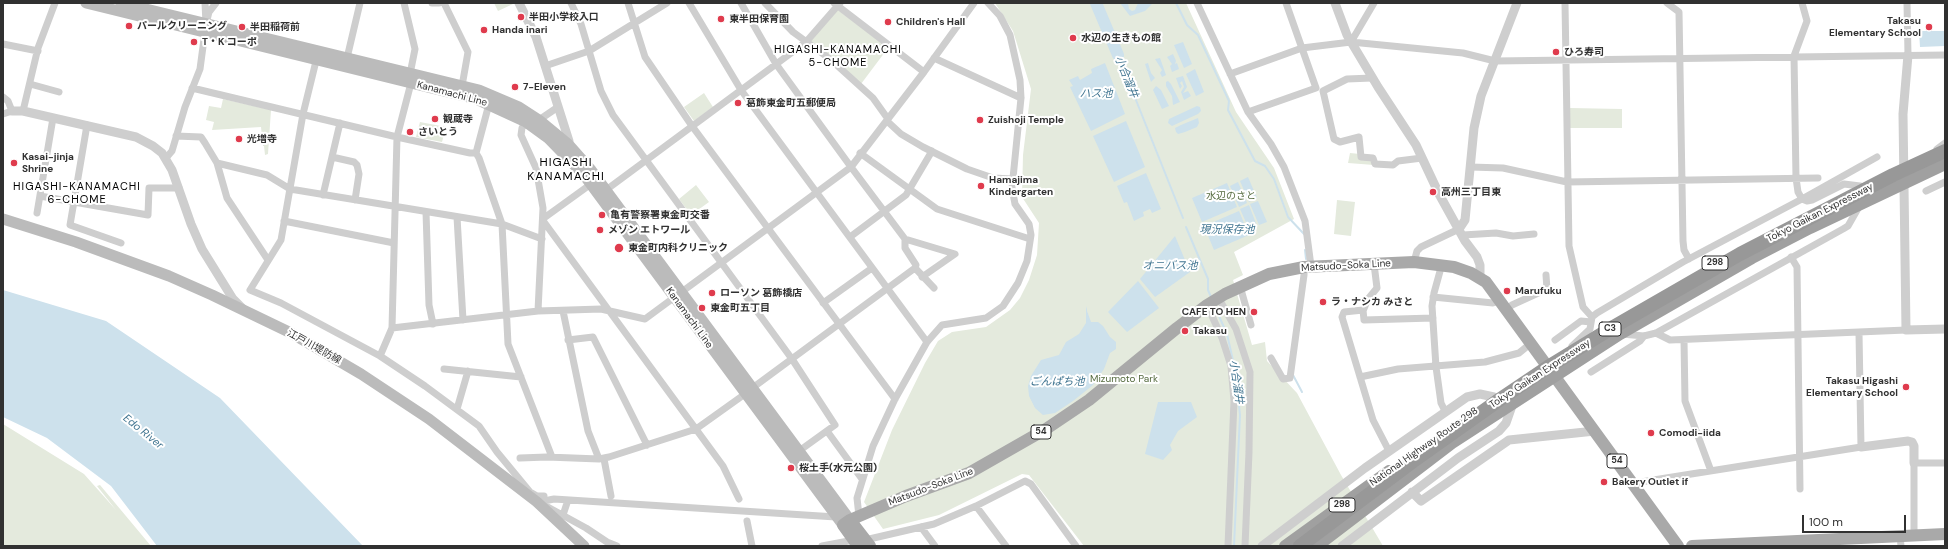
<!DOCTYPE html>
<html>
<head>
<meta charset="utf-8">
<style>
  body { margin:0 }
  #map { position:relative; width:1948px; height:549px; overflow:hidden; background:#fff; font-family:"DM Sans",sans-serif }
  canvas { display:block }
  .frame { position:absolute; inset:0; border:4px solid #313131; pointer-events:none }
  .scale { position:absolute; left:1802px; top:515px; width:104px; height:18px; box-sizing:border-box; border:2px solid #313131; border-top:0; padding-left:5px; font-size:12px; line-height:14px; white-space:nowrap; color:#313131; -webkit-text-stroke:3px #fff; paint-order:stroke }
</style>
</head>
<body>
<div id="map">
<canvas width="1948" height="549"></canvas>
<div class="frame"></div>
<div class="scale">100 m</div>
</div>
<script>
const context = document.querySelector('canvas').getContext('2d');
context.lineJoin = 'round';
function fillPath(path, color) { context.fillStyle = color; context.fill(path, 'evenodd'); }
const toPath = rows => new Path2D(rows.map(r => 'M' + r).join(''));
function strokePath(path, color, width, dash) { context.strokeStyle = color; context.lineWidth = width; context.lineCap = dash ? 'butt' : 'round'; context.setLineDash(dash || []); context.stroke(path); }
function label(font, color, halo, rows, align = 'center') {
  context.font = font + ' "DM Sans","Noto Sans JP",sans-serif'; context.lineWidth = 4; context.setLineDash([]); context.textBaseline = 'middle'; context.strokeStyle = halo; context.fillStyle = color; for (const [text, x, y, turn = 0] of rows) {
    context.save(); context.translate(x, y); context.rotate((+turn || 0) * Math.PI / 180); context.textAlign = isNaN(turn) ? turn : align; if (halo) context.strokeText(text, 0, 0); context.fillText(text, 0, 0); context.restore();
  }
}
const green = toPath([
  [494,3,512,3,513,4,498,11],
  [995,3,1186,3,1236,112,1274,168,1294,219,1234,252,1243,275,1233,280,1252,345,1265,342,1267,361,1297,393,1341,475,1383,546,1084,546,1029,475,1022,474,939,515,883,529,864,502,892,430,925,363,938,341,952,332,986,327,1010,310,1020,298,1029,280,1037,255,1039,223,1022,197,1023,155,1031,89,1013,31],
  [838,10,888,48,861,84,809,42],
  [704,93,713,107,694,121,684,107],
  [223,99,271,110,268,154,265,155,264,146,263,146,261,127,212,130,214,122,206,120,209,106,221,108],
  [1570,108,1622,109,1622,128,1570,128],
  [420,122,446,127,442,142,416,137],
  [1350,153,1360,154,1372,159,1374,165,1348,163],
  [696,185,709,202,691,215,679,199],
  [1337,200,1355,202,1351,236,1334,234],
  [3,424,84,474,116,510,97,486,100,485,151,546,3,546]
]);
const water = toPath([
  [1120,3,1128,3,1129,9,1132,11,1135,10,1138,3,1161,3,1152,4,1145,11,1130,16],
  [1919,31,1945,31,1945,46,1920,47],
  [1183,42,1192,64,1184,68,1174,45],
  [1173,54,1176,61,1175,64,1177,63,1179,69,1172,72,1170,66,1172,64,1167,57],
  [1160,58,1166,75,1162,77,1160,73,1162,70,1155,59],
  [1105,63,1125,114,1091,131,1070,87,1073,86,1069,80,1078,76,1080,80,1092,73,1091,69],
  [1148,63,1151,73,1155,78,1151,82,1145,64],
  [1195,69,1204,92,1196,96,1186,74],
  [1183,76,1187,87,1183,93,1188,91,1191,96,1184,100,1181,92,1184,87,1182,81,1180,83,1182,86,1180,89,1176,78],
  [1168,81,1171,84,1180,102,1173,105,1172,96,1166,86,1166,82],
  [1156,86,1161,90,1169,106,1162,109,1153,90],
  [1197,106,1200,107,1201,111,1198,114,1172,126,1168,123,1169,119],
  [1198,118,1199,123,1197,127,1185,132,1178,134,1176,132,1175,128,1181,125],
  [1126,121,1145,167,1114,182,1093,136],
  [1146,173,1161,209,1152,213,1150,209,1143,212,1144,216,1134,221,1127,202,1124,203,1117,186],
  [1248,177,1257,198,1249,202,1240,181],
  [1238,182,1247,203,1239,207,1230,186],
  [1227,183,1237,207,1202,222,1192,198],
  [1258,201,1267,222,1259,225,1250,204],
  [1249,205,1257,226,1249,229,1240,209],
  [1239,211,1249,235,1214,250,1204,226],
  [1175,236,1190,272,1155,297,1140,279],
  [1138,281,1159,308,1127,332,1108,312],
  [3,290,106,321,220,398,363,546,157,546,111,486,47,438,3,417],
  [1087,306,1087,311,1091,322,1098,322,1103,326,1110,337,1116,342,1116,349,1110,353,1104,369,1093,385,1073,401,1055,413,1043,415,1035,408,1029,396,1028,386,1031,376,1041,360,1059,355,1066,342,1079,334,1086,323,1086,310],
  [1158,402,1191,402,1197,417,1178,431,1170,445,1172,450,1163,460,1145,454]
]);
const stream = toPath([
  [1176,3,1187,25,1198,35,1229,101,1228,110,1255,161,1265,166,1274,179,1288,217,1304,234],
  [1118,55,1183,218],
  [1186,227,1208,279,1208,290,1211,297],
  [1305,250,1306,259],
  [1214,305,1227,334,1234,365],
  [1293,375,1302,392],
  [1234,546,1240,415,1235,369]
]);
const river = toPath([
  [1096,3,1118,55]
]);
const minor = toPath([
  [404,3,415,49,410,74],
  [432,3,439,3],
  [444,3,468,52,462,86],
  [571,3,581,24,601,91,613,115,792,359,835,425,799,451],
  [628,3,645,57,692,126,895,399],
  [689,3,741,90,927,342],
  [765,3,793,32,830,59,873,98,888,119],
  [834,3,924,72],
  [1197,3,1248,112,1271,144,1284,167,1305,221,1311,266],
  [1565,3,1569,246,1583,307,1592,317],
  [1667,3,1679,12,1683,241,1684,250,1689,259],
  [1802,3,1807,21,1794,56,1796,178,1798,192,1802,199,1877,157],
  [1907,3,1908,55],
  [207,20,209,12,216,3],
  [1351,42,1374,3],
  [3,44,38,51],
  [317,57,303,114,281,240,250,290,281,303,380,356,425,386,479,426,497,452,530,492,537,496,544,496],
  [347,58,360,3],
  [934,58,1021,98],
  [545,66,589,51,667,3],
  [1230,74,1302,48,1351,42,1463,53,1495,61,1945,55],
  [1372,78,1347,79,1323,91,1334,139,1340,142,1359,137,1361,157,1373,158,1375,164,1393,165,1398,161,1422,158],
  [30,84,59,92],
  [192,88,397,137,470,153,476,153],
  [3,97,8,101,12,111,3,114],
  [489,104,476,153,479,158,502,224,508,344,552,457],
  [23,111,38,48,55,3],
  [1248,112,1316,88,1286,3],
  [539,120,558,107],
  [887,121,901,134,923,147,967,169,993,178,1012,179],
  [526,122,522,128,521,135,536,168,543,208,538,311],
  [87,125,70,225,121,243],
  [176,136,201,137,205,143,217,163,227,198,268,260],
  [1937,149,1945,143],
  [860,153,937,209,1030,239],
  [332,157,354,162,357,165,359,174,355,200],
  [166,158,172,151,185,107,200,69,206,24,205,3],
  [217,163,267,175,290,189,502,224,542,239],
  [1470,167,1503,168,1567,182,1818,178],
  [606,190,806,42,840,3],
  [1926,191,1945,182],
  [323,195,340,123],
  [40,196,148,215,149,188,179,188],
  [426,212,429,305,433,324],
  [37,213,53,118],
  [457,217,463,320],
  [544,218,591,184],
  [284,221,394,243],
  [544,222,723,466,739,499],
  [1463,235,1496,233,1513,236,1534,234],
  [850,237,906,195,932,151],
  [905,239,905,248,916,265,915,268,934,288],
  [1791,257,1797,267,1800,489],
  [1414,262,1417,251,1421,247,1459,229],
  [1442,264,1434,293,1432,306,1436,367,1441,403,1445,411],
  [922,277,955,254,905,239,851,167,924,72,974,3],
  [1240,286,1251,325],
  [1218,297,1236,329,1250,372,1249,452,1245,546],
  [1433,297,1493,303,1500,301],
  [823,303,872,268],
  [1207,305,1222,338,1231,366,1234,401,1228,546],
  [1506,310,1512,305,1547,289,1546,275],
  [563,311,588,431,599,459],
  [1363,311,1368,299,1377,288,1374,264],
  [392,328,397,137,411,83],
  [1656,333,1670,340,1906,330],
  [1622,334,1644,336,1656,333,1843,229,1848,226,1860,205],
  [568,340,593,337,647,445],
  [1555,340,1581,321,1591,322],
  [1684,340,1685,401,1711,471],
  [1572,346,1590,329,1592,317,1597,313,1683,262,1802,199,1807,201,1812,200,1844,184,1860,186],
  [380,356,392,328,538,311,601,309,645,319,851,167,776,64,741,3],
  [1271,358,1283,379,1290,378,1304,275,1304,267],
  [444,369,521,377],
  [1591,372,1640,341,1644,336],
  [1360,377,1398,369,1485,362,1519,353,1530,344],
  [751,389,915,268],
  [457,409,468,371],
  [827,431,862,479],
  [1389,451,1373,420,1342,317,1344,312,1363,310,1364,320,1433,318],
  [520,458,547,457,599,459,609,457,696,429,745,394],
  [604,459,611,496],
  [1635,487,1641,482,1861,447,1859,333],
  [539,502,554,499,836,517],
  [544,505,586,528,607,542,617,546],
  [563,515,568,500],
  [859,516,857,498,873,446,895,399,927,342,942,325,986,318,1003,306,1018,283,1027,261,1031,235,1029,224,1015,204,1012,188,1021,98,1020,80,1010,35,1000,16,988,3],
  [747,521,752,546],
  [921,527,935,546],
  [1914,535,1914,463,1945,463],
  [1900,536,1901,546],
  [865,540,934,524,976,506],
  [822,546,854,540],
  [1006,546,976,506,1025,481,1031,484,1076,546]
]);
const tertiary = toPath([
  [519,3,536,37,569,141,566,146],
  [1335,3,1347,35,1378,87,1416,145,1439,194,1465,241,1477,257,1480,265,1480,278],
  [1908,55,1903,114,1906,330,1945,329],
  [12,111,23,111,136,137,153,146,162,153,172,170,191,224,202,249,233,299,242,308],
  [1459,229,1465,220,1474,128,1481,96,1517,3],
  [1861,447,1908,441,1912,442,1914,446,1914,463],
  [1412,492,1421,501,1509,440,1595,431],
  [1262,546,1365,468,1467,397,1480,394,1494,397],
  [1342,546,1458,458,1499,431,1506,423,1513,403]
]);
const secondary = toPath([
  [86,3,476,99,526,122,548,138,584,175,843,525],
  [121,3,479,90,519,107,539,120,568,144,591,170,850,520],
  [3,219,76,242,169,276,212,295,291,333,361,374,429,419,537,502,584,546]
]);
const primary = toPath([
  [850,520,870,546],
  [858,546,843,525,850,520,906,496,969,473,1046,429,1089,400,1177,328,1207,305,1225,294,1269,274,1304,267,1414,262,1454,267,1471,273,1486,282,1678,546],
  [1692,546,1945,534]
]);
const trunk = toPath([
  [1285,546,1389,471],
  [1317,546,1452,443,1620,334,1752,258,1810,228,1945,164]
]);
const motorway = toPath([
  [1300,546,1416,459,1499,400,1548,367,1615,326,1740,254,1893,175,1945,151]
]);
const markers = [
  [521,17,4,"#df3b4d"],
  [721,19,4,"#df3b4d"],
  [888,22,4,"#df3b4d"],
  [129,26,4,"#df3b4d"],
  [242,27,4,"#df3b4d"],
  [1929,27,4,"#df3b4d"],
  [484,30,4,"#df3b4d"],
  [1073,38,4,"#df3b4d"],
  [194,42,4,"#df3b4d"],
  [1556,52,4,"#df3b4d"],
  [515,87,4,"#df3b4d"],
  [738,103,4,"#df3b4d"],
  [435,119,4,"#df3b4d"],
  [980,120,4,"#df3b4d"],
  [410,132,4,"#df3b4d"],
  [239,139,4,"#df3b4d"],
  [14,163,4,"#df3b4d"],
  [981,186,4,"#df3b4d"],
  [1433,192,4,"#df3b4d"],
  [602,215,4,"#df3b4d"],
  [600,230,4,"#df3b4d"],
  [619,248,5,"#df3b4d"],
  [1507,291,4,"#df3b4d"],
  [712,293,4,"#df3b4d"],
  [1323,302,4,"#df3b4d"],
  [702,308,4,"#df3b4d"],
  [1254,312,4,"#df3b4d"],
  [1185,331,4,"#df3b4d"],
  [1906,387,4,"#df3b4d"],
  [1651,433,4,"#df3b4d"],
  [791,468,4,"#df3b4d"],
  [1604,482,4,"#df3b4d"]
];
const shields = [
  [1715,263,26],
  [1610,329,22],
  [1041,432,20],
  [1617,461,20],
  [1342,505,26]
];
const shieldNames = [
  ["298",1715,263],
  ["C3",1610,329],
  ["54",1041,432],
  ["54",1617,461],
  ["298",1342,505]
];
const poiNames = [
  ["半田小学校入口",529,17],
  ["東半田保育園",729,19],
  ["Takasu",1921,21,"right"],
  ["Elementary School",1921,33,"right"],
  ["Children's Hall",896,22],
  ["パールクリーニング",137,26],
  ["半田稲荷前",250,27],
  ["Handa inari",492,30],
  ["水辺の生きもの館",1081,38],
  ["T・K コーポ",202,42],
  ["ひろ寿司",1564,52],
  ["7-Eleven",523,87],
  ["葛飾東金町五郵便局",746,103],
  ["観蔵寺",443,119],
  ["Zuishoji Temple",988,120],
  ["さいとう",418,132],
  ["光増寺",247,139],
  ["Kasai-jinja",22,157],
  ["Shrine",22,169],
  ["Hamajima",989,180],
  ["Kindergarten",989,192],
  ["高州三丁目東",1441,192],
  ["亀有警察署東金町交番",610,215],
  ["メゾン エトワール",608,230],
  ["東金町内科クリニック",628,248],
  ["Marufuku",1515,291],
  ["ローソン 葛飾橋店",720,293],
  ["ラ・ナシカ みさと",1331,302],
  ["東金町五丁目",710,308],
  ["CAFE TO HEN",1246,312,"right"],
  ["Takasu",1193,331],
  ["Takasu Higashi",1898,381,"right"],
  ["Elementary School",1898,393,"right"],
  ["Comodi-iida",1659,433],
  ["桜土手(水元公園)",799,468],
  ["Bakery Outlet if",1612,482]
];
const streetNames = [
  ["Kanamachi Line",452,94,15],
  ["Tokyo Gaikan Expressway",1820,213,-27],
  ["Matsudo-Soka Line",1346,266,-3],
  ["Kanamachi Line",689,318,54],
  ["江戸川堤防線",314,347,29],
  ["Tokyo Gaikan Expressway",1540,374,-33],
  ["National Highway Route 298",1424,447,-35],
  ["Matsudo-Soka Line",931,487,-21]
];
const parkNames = [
  ["水辺のさと",1231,196],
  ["Mizumoto Park",1124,379]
];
const neighbourhoodNames = [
  ["HIGASHI-KANAMACHI",838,50],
  ["5-CHOME",838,63],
  ["HIGASHI-KANAMACHI",77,187],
  ["6-CHOME",77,200]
];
const waterNames = [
  ["小合溜井",1126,77,68],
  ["ハス池",1096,94],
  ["現況保存池",1227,230],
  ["オニバス池",1170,266],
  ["ごんぱち池",1057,382],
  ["小合溜井",1236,382,82],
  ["Edo River",143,432,39]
];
const quarterNames = [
  ["HIGASHI",566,163],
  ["KANAMACHI",566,177]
];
fillPath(green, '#e4eadd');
fillPath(water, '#cde1ec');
strokePath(stream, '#cde1ec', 2);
strokePath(river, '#cde1ec', 12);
strokePath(minor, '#cecece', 7);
strokePath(tertiary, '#cecece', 9);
strokePath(secondary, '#bbb', 11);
strokePath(primary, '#a9a9a9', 12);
strokePath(trunk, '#a0a0a0', 12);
strokePath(motorway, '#989898', 14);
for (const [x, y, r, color] of markers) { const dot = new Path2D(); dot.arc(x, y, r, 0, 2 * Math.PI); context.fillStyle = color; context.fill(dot); strokePath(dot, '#fff', 1.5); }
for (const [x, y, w] of shields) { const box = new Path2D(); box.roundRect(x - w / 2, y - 7, w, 14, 3); context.fillStyle = '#fff'; context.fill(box); strokePath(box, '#313131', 1); }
label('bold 9px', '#313131', null, shieldNames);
label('bold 10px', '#313131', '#fff', poiNames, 'left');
label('10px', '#313131', '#fff', streetNames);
label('10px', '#556b3f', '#fff', parkNames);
context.letterSpacing = '1px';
label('11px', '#000', '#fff', neighbourhoodNames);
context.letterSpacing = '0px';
label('italic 11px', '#417591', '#fff', waterNames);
context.letterSpacing = '1px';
label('12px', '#000', '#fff', quarterNames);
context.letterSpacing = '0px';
</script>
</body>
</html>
